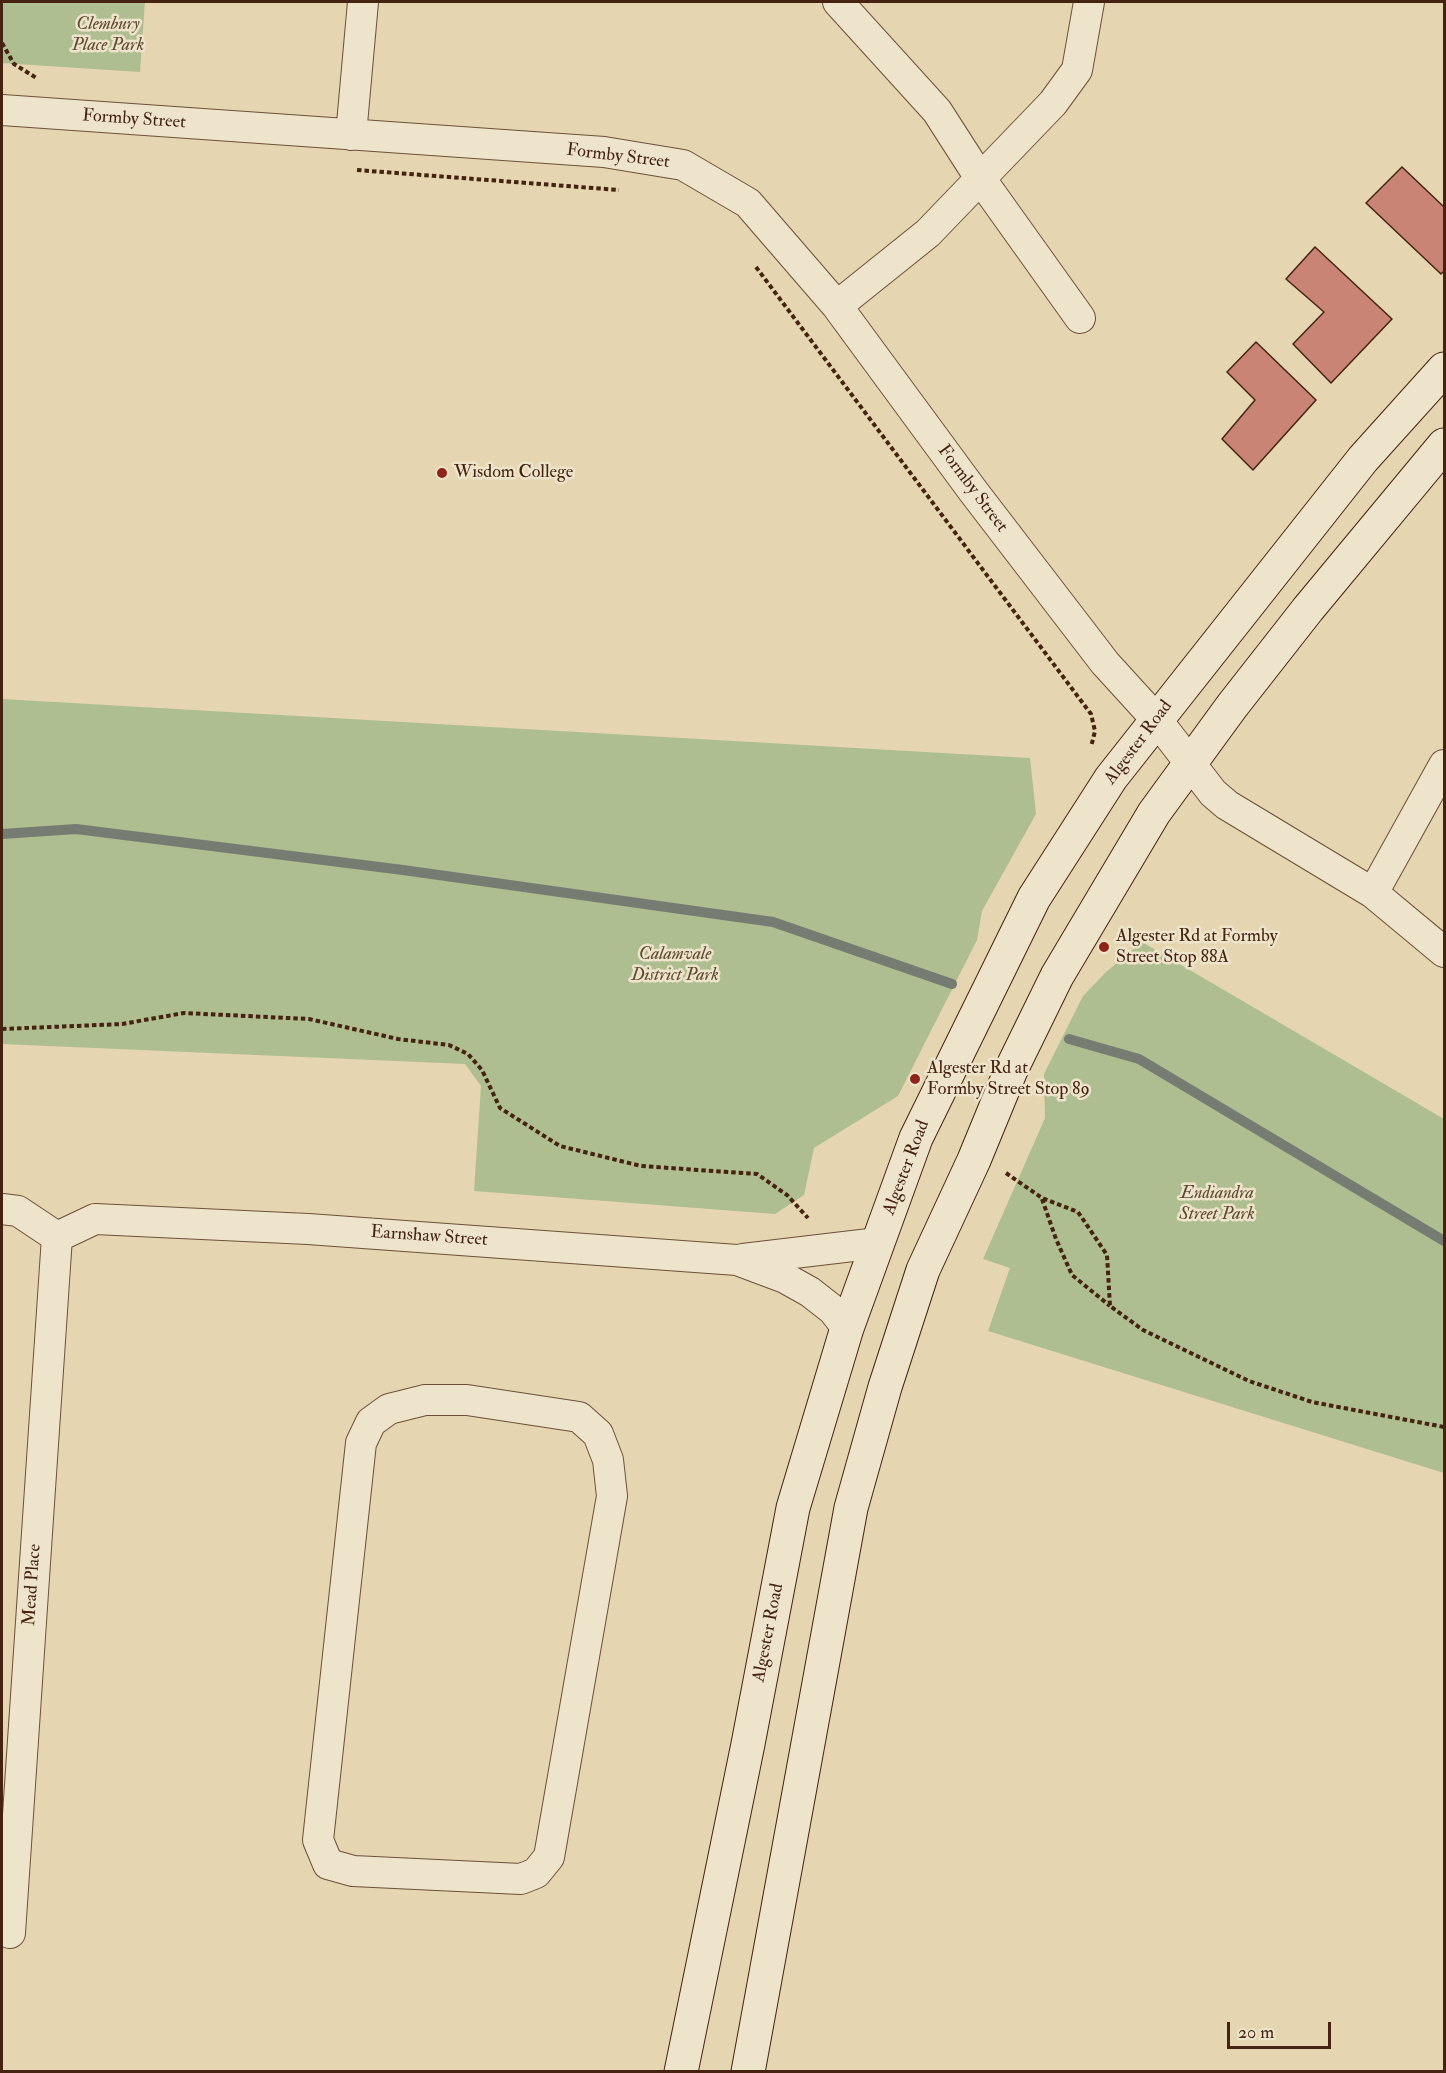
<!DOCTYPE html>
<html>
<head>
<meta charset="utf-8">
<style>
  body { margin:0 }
  #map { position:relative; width:1446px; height:2073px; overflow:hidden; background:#e5d5b0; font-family:"IM FELL Double Pica",serif }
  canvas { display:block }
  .frame { position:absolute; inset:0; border:3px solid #452310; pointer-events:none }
  .scale { position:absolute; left:1227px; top:2022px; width:104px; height:27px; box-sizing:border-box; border:3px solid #452310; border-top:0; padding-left:8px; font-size:18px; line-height:21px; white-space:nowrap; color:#452310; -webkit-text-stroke:4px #eee4cc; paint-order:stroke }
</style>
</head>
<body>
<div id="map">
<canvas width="1446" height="2073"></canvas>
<div class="frame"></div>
<div class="scale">20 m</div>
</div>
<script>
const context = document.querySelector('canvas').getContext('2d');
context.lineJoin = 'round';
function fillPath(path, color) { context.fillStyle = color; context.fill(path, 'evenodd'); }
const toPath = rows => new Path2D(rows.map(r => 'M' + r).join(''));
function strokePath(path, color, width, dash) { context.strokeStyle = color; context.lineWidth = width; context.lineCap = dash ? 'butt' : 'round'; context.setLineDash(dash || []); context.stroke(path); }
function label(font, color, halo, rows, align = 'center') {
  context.font = font + ' "IM FELL Double Pica",serif'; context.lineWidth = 5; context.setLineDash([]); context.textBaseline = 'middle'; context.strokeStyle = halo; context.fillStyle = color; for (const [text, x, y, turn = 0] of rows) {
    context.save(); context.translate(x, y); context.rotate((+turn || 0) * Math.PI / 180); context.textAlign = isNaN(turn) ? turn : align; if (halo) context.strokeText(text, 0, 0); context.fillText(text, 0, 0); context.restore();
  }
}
const green = toPath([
  [2,2,145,2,140,72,2,63],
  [2,699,1030,758,1036,814,982,911,977,940,898,1096,814,1148,804,1195,775,1214,474,1191,481,1086,465,1064,2,1044],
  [1142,942,1444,1119,1444,1473,988,1331,1010,1268,983,1259,1045,1118,1044,1074,1083,996,1106,972]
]);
const stream = toPath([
  [2,834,76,829,403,870,773,922,952,984],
  [1069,1039,1139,1059,1444,1241]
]);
const building = toPath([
  [1402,167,1444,207,1444,271,1441,274,1366,203,1402,167],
  [1315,247,1392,319,1331,383,1293,344,1324,312,1286,279,1315,247],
  [1256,342,1316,400,1253,470,1222,439,1255,400,1227,372,1256,342]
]);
const path = toPath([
  [2,43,14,64,38,79],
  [357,170,619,190],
  [756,267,1091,714,1095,731,1091,747],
  [2,1029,122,1024,184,1013,309,1019,398,1039,449,1045,468,1054,482,1070,500,1108,560,1146,641,1166,757,1174,787,1195,808,1218],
  [1006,1173,1042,1198,1078,1212,1107,1255,1110,1306,1143,1330,1249,1381,1312,1402,1444,1427],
  [1042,1199,1056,1239,1072,1275,1110,1306]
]);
const street = toPath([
  [838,2,937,111,980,178,1080,318],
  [2,110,604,152,683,165,748,203,837,306,973,491,1105,663,1156,719,1213,793,1227,805,1373,893,1444,952],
  [351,135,363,2],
  [837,306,928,233,1053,103,1077,70,1089,2],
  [1373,893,1444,765],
  [2,1209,18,1211,57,1237,95,1219,308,1229,737,1260,785,1278,810,1292,833,1310,847,1328],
  [743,1259,878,1243],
  [425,1400,467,1400,579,1417,598,1434,608,1460,612,1496,549,1857,536,1873,521,1879,353,1871,328,1864,318,1840,361,1443,371,1422,389,1409,425,1400],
  [10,1933,57,1237]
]);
const secondary = toPath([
  [681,2072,748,1744,793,1508,847,1328,916,1138,1034,898,1111,778,1363,459,1444,369],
  [748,2072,851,1508,885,1387,923,1270,974,1160,1011,1070,1057,976,1154,813,1232,706,1308,609,1444,445]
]);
const markers = [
  [442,473,6,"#8f2418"],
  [1104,947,6,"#8f2418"],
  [915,1079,6,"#8f2418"]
];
const parkNames = [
  ["Clembury",108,25],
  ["Place Park",108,46],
  ["Calamvale",675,955],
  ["District Park",675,976],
  ["Endiandra",1217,1194],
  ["Street Park",1217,1215]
];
const streetNames = [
  ["Formby Street",134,120,4],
  ["Formby Street",618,157,7],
  ["Formby Street",972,489,53],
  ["Algester Road",1139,743,-53],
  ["Algester Road",907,1168,-69],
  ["Earnshaw Street",429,1237,4],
  ["Mead Place",33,1585,-86],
  ["Algester Road",769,1633,-79]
];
const poiNames = [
  ["Wisdom College",454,473],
  ["Algester Rd at Formby",1116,937],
  ["Street Stop 88A",1116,958],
  ["Algester Rd at",927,1069],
  ["Formby Street Stop 89",927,1090]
];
fillPath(green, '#aebe90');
strokePath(stream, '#777c72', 10);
fillPath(building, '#ca8476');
strokePath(building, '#452310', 1.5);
strokePath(street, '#6d5038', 32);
strokePath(secondary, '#452310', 35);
strokePath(path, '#452310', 4, [4.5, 3]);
strokePath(street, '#eee4cc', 30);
strokePath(secondary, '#eee4cc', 33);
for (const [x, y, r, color] of markers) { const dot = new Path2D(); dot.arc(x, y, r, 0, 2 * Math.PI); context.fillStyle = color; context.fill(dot); strokePath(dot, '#eee4cc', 2); }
label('italic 18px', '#5f4a30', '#eee4cc', parkNames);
label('18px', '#452310', '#eee4cc', streetNames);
label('18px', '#452310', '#eee4cc', poiNames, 'left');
</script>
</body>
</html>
